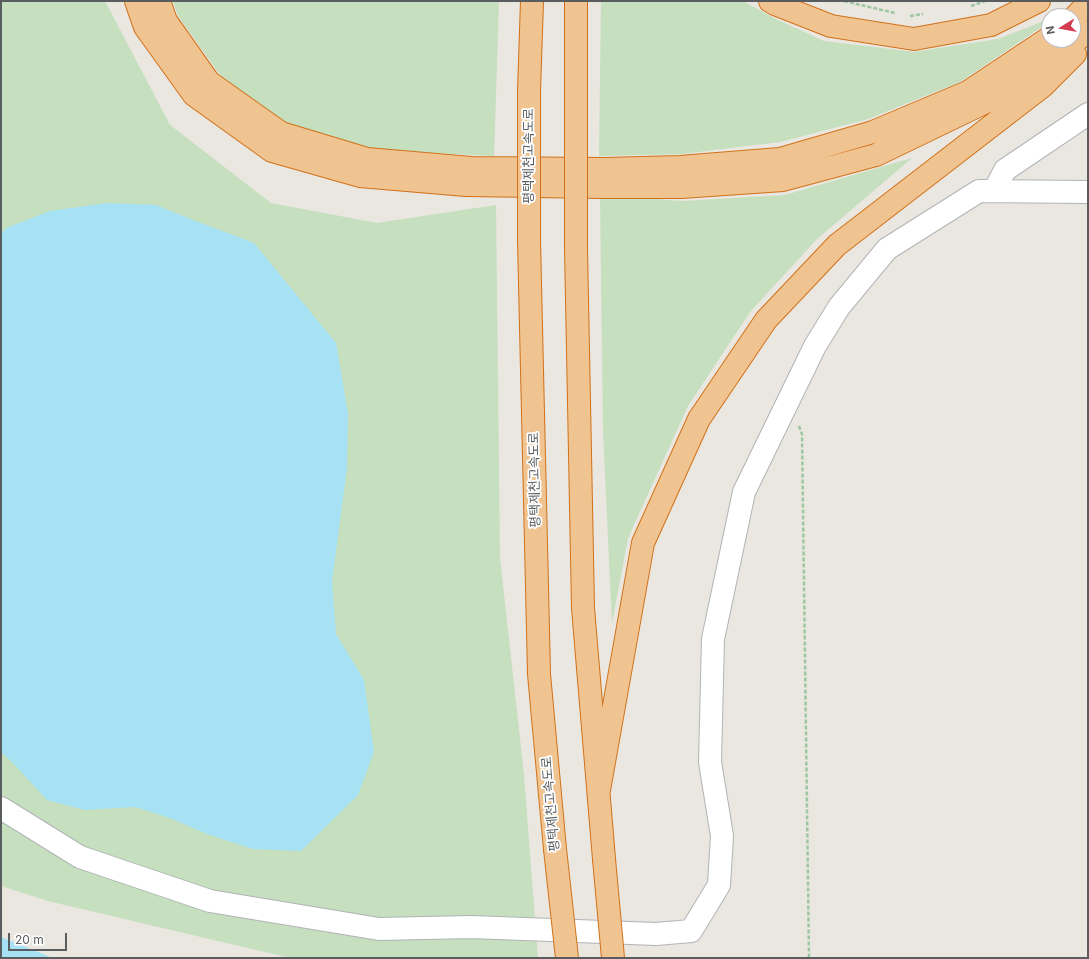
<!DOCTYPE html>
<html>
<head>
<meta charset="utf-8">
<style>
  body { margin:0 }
  #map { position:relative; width:1089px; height:959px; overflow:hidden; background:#eae6e0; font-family:Inter,sans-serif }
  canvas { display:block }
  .frame { position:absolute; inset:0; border:2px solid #595d5f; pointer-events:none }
  .north { position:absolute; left:1041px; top:8px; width:40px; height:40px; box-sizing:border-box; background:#fff; border:1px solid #bdbebf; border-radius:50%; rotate:259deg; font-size:11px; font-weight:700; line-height:16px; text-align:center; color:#595d5f }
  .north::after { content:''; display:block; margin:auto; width:14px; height:18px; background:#d43c50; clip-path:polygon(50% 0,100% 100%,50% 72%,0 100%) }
  .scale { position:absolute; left:8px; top:933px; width:59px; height:18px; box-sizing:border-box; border:2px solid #595d5f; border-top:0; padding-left:5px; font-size:12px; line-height:14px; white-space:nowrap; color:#595d5f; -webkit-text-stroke:3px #fff; paint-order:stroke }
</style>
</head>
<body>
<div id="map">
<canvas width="1089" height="959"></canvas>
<div class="frame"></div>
<div class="north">N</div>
<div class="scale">20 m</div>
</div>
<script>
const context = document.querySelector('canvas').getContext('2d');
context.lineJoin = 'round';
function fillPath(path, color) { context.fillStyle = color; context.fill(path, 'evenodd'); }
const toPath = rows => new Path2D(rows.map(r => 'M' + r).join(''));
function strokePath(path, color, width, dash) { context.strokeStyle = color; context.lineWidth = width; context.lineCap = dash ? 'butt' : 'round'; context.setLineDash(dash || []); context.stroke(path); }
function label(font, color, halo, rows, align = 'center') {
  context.font = font + ' Inter,"Noto Sans KR",sans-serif'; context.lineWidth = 3.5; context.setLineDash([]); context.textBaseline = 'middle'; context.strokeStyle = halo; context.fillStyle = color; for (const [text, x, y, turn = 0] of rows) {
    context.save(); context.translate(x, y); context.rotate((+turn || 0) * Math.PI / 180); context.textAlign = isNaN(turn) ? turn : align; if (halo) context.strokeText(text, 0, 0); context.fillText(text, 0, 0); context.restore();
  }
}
const green = toPath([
  [1,1,105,1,170,125,271,203,377,223,496,205,500,558,524,775,538,958,290,958,48,901,1,886],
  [173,1,499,1,494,156,366,150,286,123,221,76,178,16],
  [601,1,743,1,776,19,824,41,914,52,998,39,1049,19,1049,22,960,82,868,119,780,142,682,154,599,156],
  [912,158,816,240,750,312,688,406,628,538,612,623,603,431,600,195,682,201,785,195]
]);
const water = toPath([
  [107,203,156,205,193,220,254,243,336,343,348,413,347,468,332,581,336,634,364,680,374,752,358,795,301,851,253,849,207,834,170,818,135,807,85,810,47,800,13,763,1,752,1,234,6,228,50,211],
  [1,937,53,958,1,958]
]);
const path = toPath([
  [844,1,895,13],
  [971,6,985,1],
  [910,16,923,14],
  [799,426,802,434,809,958]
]);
const minor = toPath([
  [994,191,1005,170,1088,114]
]);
const tertiary = toPath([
  [1,808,80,857,210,901,379,929,471,927,656,934,691,931,719,885,722,836,710,762,713,639,744,492,815,346,839,307,887,249,979,191,1088,192]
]);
const motorway = toPath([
  [136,1,145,27,194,95,272,151,360,176,466,185,602,187,681,187,783,180,876,155,990,100,1088,32],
  [159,1,166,21,209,82,281,133,367,159,471,168,605,169,680,167,780,159,873,132,968,92,1049,38],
  [576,1,576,89],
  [770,1,775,4,831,26,914,39,991,25,1039,1],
  [1073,19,1088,3],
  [529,91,532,1],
  [529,240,539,674,555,849],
  [576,248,583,608,604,859],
  [599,790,643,543,699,419,766,320,837,245,1043,86,1075,54]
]);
const motorwayBridge = toPath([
  [529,240,529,91],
  [576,248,576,89],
  [555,849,567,958],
  [604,859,613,958]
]);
const streetNames = [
  ["평택제천고속도로",529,156,-90],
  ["평택제천고속도로",535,480,-91],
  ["평택제천고속도로",551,804,-95]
];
fillPath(green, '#c5dfbf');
fillPath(water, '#a6e2f4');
strokePath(minor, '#b1b4b6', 24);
strokePath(tertiary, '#b1b4b6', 24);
strokePath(motorway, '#d17119', 24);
strokePath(path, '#9dc7a0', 2.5, [4, 2]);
strokePath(minor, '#fff', 22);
strokePath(tertiary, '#fff', 22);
strokePath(motorway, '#f0c491', 22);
strokePath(motorwayBridge, '#d17119', 24, []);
strokePath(motorwayBridge, '#f0c491', 22);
label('13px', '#595d5f', '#fff', streetNames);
</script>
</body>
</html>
